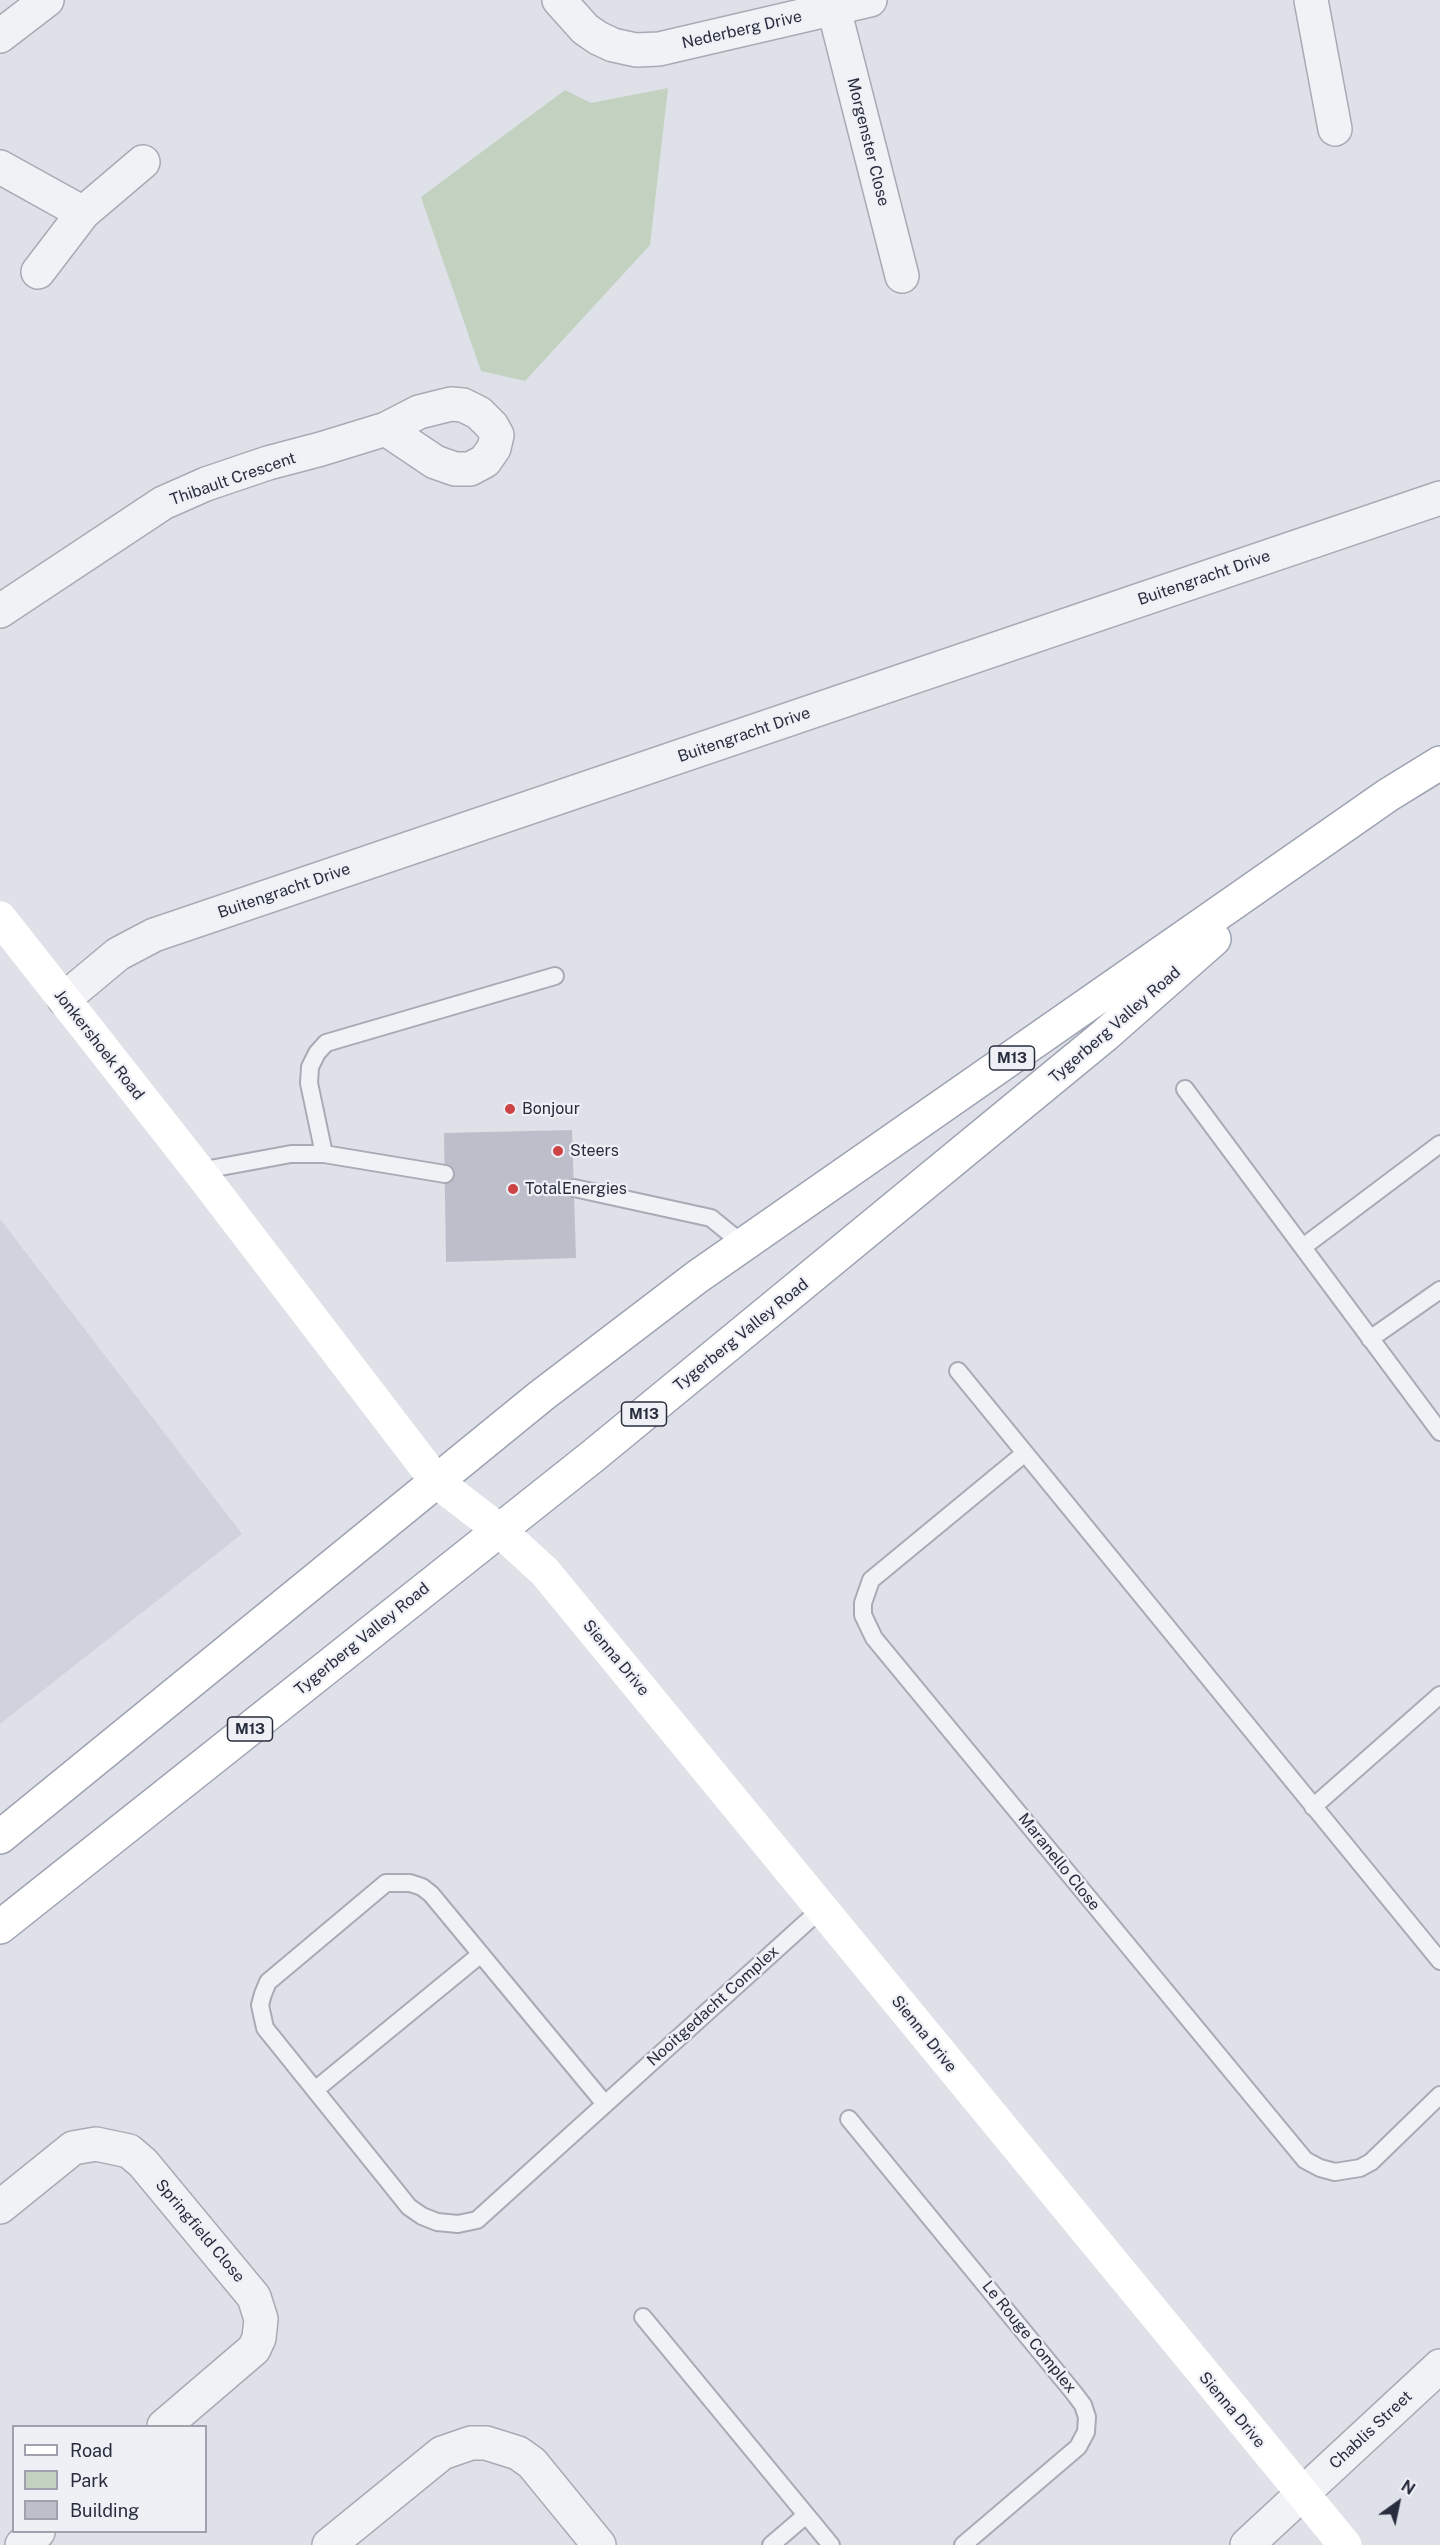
<!DOCTYPE html>
<html>
<head>
<meta charset="utf-8">
<style>
  body { margin:0 }
  #map { position:relative; width:1440px; height:2545px; overflow:hidden; background:#dee1e8; font-family:"Public Sans",sans-serif }
  canvas { display:block }
  .legend { position:absolute; left:12px; top:2425px; width:195px; height:108px; box-sizing:border-box; background:#eef0f5; border:2px solid #9fa2ac; margin:0; padding:8px 10px; list-style:none; font-size:18px; color:#282d3e }
  .legend li { display:flex; align-items:center; gap:12px; height:30px }
  .legend b { width:30px; border:2px solid #9fa2ac }
  .north { position:absolute; left:1368px; top:2473px; width:60px; height:60px; -webkit-text-stroke:4px #eef0f5; paint-order:stroke; rotate:33deg; font-size:16px; font-weight:700; line-height:24px; text-align:center; color:#282d3e }
  .north::after { content:''; display:block; margin:auto; width:21px; height:27px; background:#282d3e; clip-path:polygon(50% 0,100% 100%,50% 72%,0 100%) }
</style>
</head>
<body>
<div id="map">
<canvas width="1440" height="2545"></canvas>
<ul class="legend">
<li><b style="height:8px;background:#fff"></b>Road</li>
<li><b style="height:16px;background:#c2d1c0"></b>Park</li>
<li><b style="height:16px;background:#bcbfca"></b>Building</li>
</ul>
<div class="north">N</div>
</div>
<script>
const context = document.querySelector('canvas').getContext('2d');
context.lineJoin = 'round';
function fillPath(path, color) { context.fillStyle = color; context.fill(path, 'evenodd'); }
const toPath = rows => new Path2D(rows.map(r => 'M' + r).join(''));
function strokePath(path, color, width, dash) { context.strokeStyle = color; context.lineWidth = width; context.lineCap = dash ? 'butt' : 'round'; context.setLineDash(dash || []); context.stroke(path); }
function label(font, color, halo, rows, align = 'center') {
  context.font = font + ' "Public Sans",sans-serif'; context.lineWidth = 4.5; context.setLineDash([]); context.textBaseline = 'middle'; context.strokeStyle = halo; context.fillStyle = color; for (const [text, x, y, turn = 0] of rows) {
    context.save(); context.translate(x, y); context.rotate((+turn || 0) * Math.PI / 180); context.textAlign = isNaN(turn) ? turn : align; if (halo) context.strokeText(text, 0, 0); context.fillText(text, 0, 0); context.restore();
  }
}
const built = toPath([
  [0,1219,242,1534,0,1724]
]);
const green = toPath([
  [668,88,650,245,525,381,481,371,421,197,565,90,591,103]
]);
const building = toPath([
  [572,1130,576,1258,446,1262,444,1133]
]);
const lane = toPath([
  [1185,1089,1440,1432],
  [324,1154,309,1083,310,1067,317,1053,326,1043,555,976],
  [199,1171,291,1154,324,1154,445,1174],
  [574,1188,711,1218,744,1245],
  [1303,1247,1440,1144],
  [1370,1339,1440,1290],
  [958,1371,1025,1453],
  [1313,1807,1440,1695],
  [1440,1961,1025,1453,871,1580,863,1603,863,1615,874,1638,1305,2160,1320,2168,1335,2172,1360,2168,1371,2162,1440,2095],
  [315,2090,481,1954],
  [605,2104,431,1894,422,1887,410,1883,386,1883,268,1982,263,1994,260,2005,265,2028,409,2207,422,2216,437,2222,458,2224,477,2220,821,1909],
  [849,2119,1074,2393,1083,2405,1087,2417,1086,2432,1078,2447,963,2545],
  [643,2317,831,2545],
  [771,2545,806,2515]
]);
const street = toPath([
  [559,0,585,29,598,38,613,45,636,50,659,49,870,0],
  [1311,0,1335,129],
  [834,9,902,276],
  [0,36,47,0],
  [0,167,83,213],
  [38,272,83,213,143,162],
  [0,611,163,503,206,484,268,463,321,449,386,429,419,412,451,404,463,405,479,413,492,426,497,435,494,448,485,461,470,469,455,469,435,462,386,429],
  [64,999,118,954,154,935,1440,498],
  [0,2207,73,2148,96,2144,129,2151,143,2163,254,2297,261,2319,259,2338,254,2349,164,2426],
  [22,2545,38,2532],
  [329,2545,442,2453,471,2443,486,2443,518,2453,532,2463,599,2545],
  [1247,2545,1440,2366]
]);
const secondary = toPath([
  [0,918,199,1171,437,1482,498,1529,545,1572,1345,2545]
]);
const primary = toPath([
  [0,1837,541,1396,697,1277,1388,795,1440,763],
  [0,1927,593,1456,1105,1035,1214,939]
]);
const markers = [
  [510,1109,6,"#cc4445"],
  [558,1151,6,"#cc4445"],
  [513,1189,6,"#cc4445"]
];
const shields = [
  [1012,1058,45],
  [644,1414,45],
  [250,1729,45]
];
const shieldNames = [
  ["M13",1012,1058],
  ["M13",644,1414],
  ["M13",250,1729]
];
const streetNames = [
  ["Nederberg Drive",742,30,-13],
  ["Morgenster Close",868,142,76],
  ["Thibault Crescent",233,479,-19],
  ["Buitengracht Drive",1204,578,-19],
  ["Buitengracht Drive",744,735,-19],
  ["Buitengracht Drive",284,891,-19],
  ["Tygerberg Valley Road",1115,1025,-41],
  ["Jonkershoek Road",99,1045,52],
  ["Tygerberg Valley Road",741,1335,-39],
  ["Tygerberg Valley Road",362,1639,-39],
  ["Sienna Drive",616,1658,50],
  ["Maranello Close",1059,1862,51],
  ["Nooitgedacht Complex",713,2006,-42],
  ["Sienna Drive",924,2034,51],
  ["Springfield Close",200,2231,50],
  ["Le Rouge Complex",1029,2337,51],
  ["Sienna Drive",1232,2410,50],
  ["Chablis Street",1371,2430,-43]
];
const poiNames = [
  ["Bonjour",522,1109],
  ["Steers",570,1151],
  ["TotalEnergies",525,1189]
];
fillPath(built, '#d0d3dd');
fillPath(green, '#c2d1c0');
fillPath(building, '#bcbfca');
strokePath(lane, '#a7abb5', 20);
strokePath(street, '#a7abb5', 36);
strokePath(primary, '#9ea3b3', 36);
strokePath(lane, '#f1f2f6', 16);
strokePath(street, '#f1f2f6', 33);
strokePath(secondary, '#fff', 33);
strokePath(primary, '#fff', 33);
for (const [x, y, r, color] of markers) { const dot = new Path2D(); dot.arc(x, y, r, 0, 2 * Math.PI); context.fillStyle = color; context.fill(dot); strokePath(dot, '#eef0f5', 2); }
for (const [x, y, w] of shields) { const box = new Path2D(); box.roundRect(x - w / 2, y - 12, w, 24, 4.5); context.fillStyle = '#eef0f5'; context.fill(box); strokePath(box, '#282d3e', 1.5); }
label('bold 15px', '#282d3e', null, shieldNames);
label('16px', '#282d3e', '#eef0f5', streetNames);
label('16px', '#282d3e', '#eef0f5', poiNames, 'left');
</script>
</body>
</html>
